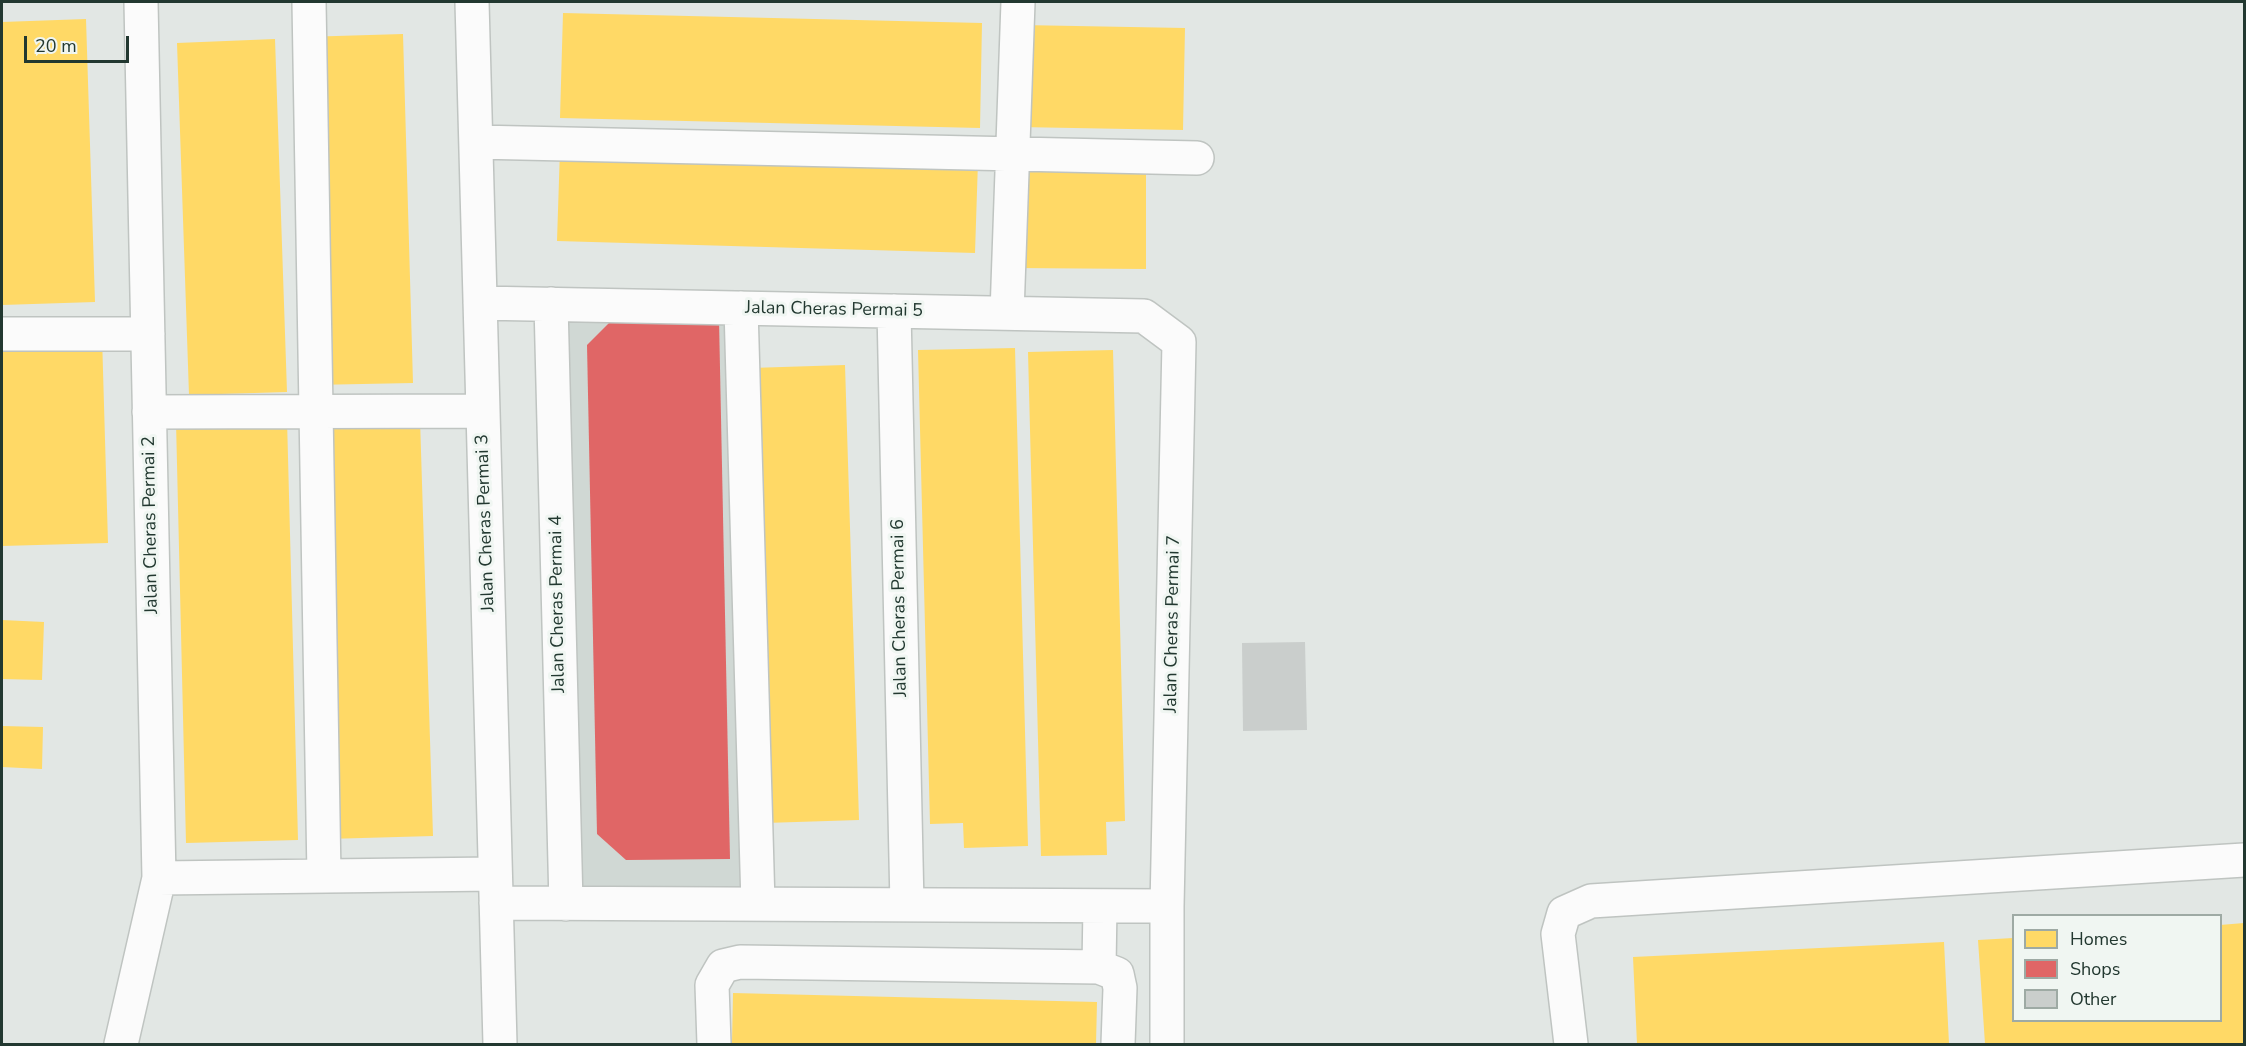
<!DOCTYPE html>
<html>
<head>
<meta charset="utf-8">
<style>
  body { margin:0 }
  #map { position:relative; width:2246px; height:1046px; overflow:hidden; background:#e2e7e4; font-family:"Nunito Sans",sans-serif }
  canvas { display:block }
  .frame { position:absolute; inset:0; border:3px solid #223830; pointer-events:none }
  .legend { position:absolute; left:2012px; top:914px; width:210px; height:108px; box-sizing:border-box; background:#f0f6f2; border:2px solid #9eaaa4; margin:0; padding:8px 10px; list-style:none; font-size:18px; color:#223830 }
  .legend li { display:flex; align-items:center; gap:12px; height:30px }
  .legend b { width:30px; border:2px solid #9eaaa4 }
  .scale { position:absolute; left:24px; top:36px; width:105px; height:27px; box-sizing:border-box; border:3px solid #223830; border-top:0; padding-left:8px; font-size:18px; line-height:21px; white-space:nowrap; color:#223830; -webkit-text-stroke:4px #f0f6f2; paint-order:stroke }
</style>
</head>
<body>
<div id="map">
<canvas width="2246" height="1046"></canvas>
<div class="frame"></div>
<ul class="legend">
<li><b style="height:16px;background:#ffd966"></b>Homes</li>
<li><b style="height:16px;background:#e06666"></b>Shops</li>
<li><b style="height:16px;background:#cacecc"></b>Other</li>
</ul>
<div class="scale">20 m</div>
</div>
<script>
const context = document.querySelector('canvas').getContext('2d');
context.lineJoin = 'round';
function fillPath(path, color) { context.fillStyle = color; context.fill(path, 'evenodd'); }
const toPath = rows => new Path2D(rows.map(r => 'M' + r).join(''));
function strokePath(path, color, width, dash) { context.strokeStyle = color; context.lineWidth = width; context.lineCap = dash ? 'butt' : 'round'; context.setLineDash(dash || []); context.stroke(path); }
function label(font, color, halo, rows, align = 'center') {
  context.font = font + ' "Nunito Sans",sans-serif'; context.lineWidth = 6; context.setLineDash([]); context.textBaseline = 'middle'; context.strokeStyle = halo; context.fillStyle = color; for (const [text, x, y, turn = 0] of rows) {
    context.save(); context.translate(x, y); context.rotate((+turn || 0) * Math.PI / 180); context.textAlign = isNaN(turn) ? turn : align; if (halo) context.strokeText(text, 0, 0); context.fillText(text, 0, 0); context.restore();
  }
}
const built = toPath([
  [566,317,731,321,749,889,579,889]
]);
const homes = toPath([
  [563,13,982,23,980,128,560,118],
  [86,19,95,302,2,305,2,22],
  [1021,25,1185,28,1183,130,1019,127],
  [403,34,413,383,312,385,303,37],
  [275,39,287,392,189,395,177,43],
  [560,149,978,161,975,253,557,241],
  [1016,165,1146,166,1146,269,1015,268],
  [102,336,108,543,2,546,2,339],
  [1015,348,1028,846,964,848,963,823,930,824,918,350],
  [1113,350,1125,821,1106,822,1107,855,1041,856,1028,352],
  [845,365,859,820,765,823,751,368],
  [287,419,298,840,186,843,176,422],
  [420,419,433,836,327,839,315,422],
  [2,620,44,622,42,680,2,679],
  [2,726,43,727,42,769,2,767],
  [2244,923,2244,1044,1985,1044,1978,940,2013,938,2014,1020,2220,1020,2220,925],
  [1944,942,1949,1044,1637,1044,1633,957],
  [733,993,1097,1002,1096,1044,732,1044]
]);
const shops = toPath([
  [719,319,730,859,626,860,597,834,587,345,611,321]
]);
const building = toPath([
  [1305,642,1307,730,1243,731,1242,643]
]);
const minor = toPath([
  [309,2,324,876],
  [472,2,500,1044],
  [476,142,1197,158],
  [480,303,1144,316,1179,342,1167,906,1167,1044],
  [551,304,566,904],
  [741,308,758,904],
  [894,311,907,905],
  [1007,313,1018,2],
  [2,334,148,334],
  [149,412,483,411],
  [159,878,495,874],
  [496,903,1167,906],
  [1099,967,1100,906],
  [121,1044,159,878,141,2],
  [714,1044,712,985,723,966,740,962,1099,967,1117,974,1120,988,1118,1044],
  [1571,1044,1558,934,1564,913,1591,901,2244,860]
]);
const streetNames = [
  ["Jalan Cheras Permai 5",834,310,1],
  ["Jalan Cheras Permai 3",486,523,-92],
  ["Jalan Cheras Permai 2",151,525,-91],
  ["Jalan Cheras Permai 4",558,604,-91],
  ["Jalan Cheras Permai 6",900,608,-91],
  ["Jalan Cheras Permai 7",1173,624,-89]
];
fillPath(built, '#d0d8d4');
fillPath(homes, '#ffd966');
fillPath(shops, '#e06666');
fillPath(building, '#cacecc');
strokePath(minor, '#bfc4c1', 36);
strokePath(minor, '#fbfbfb', 33);
label('18px', '#223830', '#f0f6f2', streetNames);
</script>
</body>
</html>
